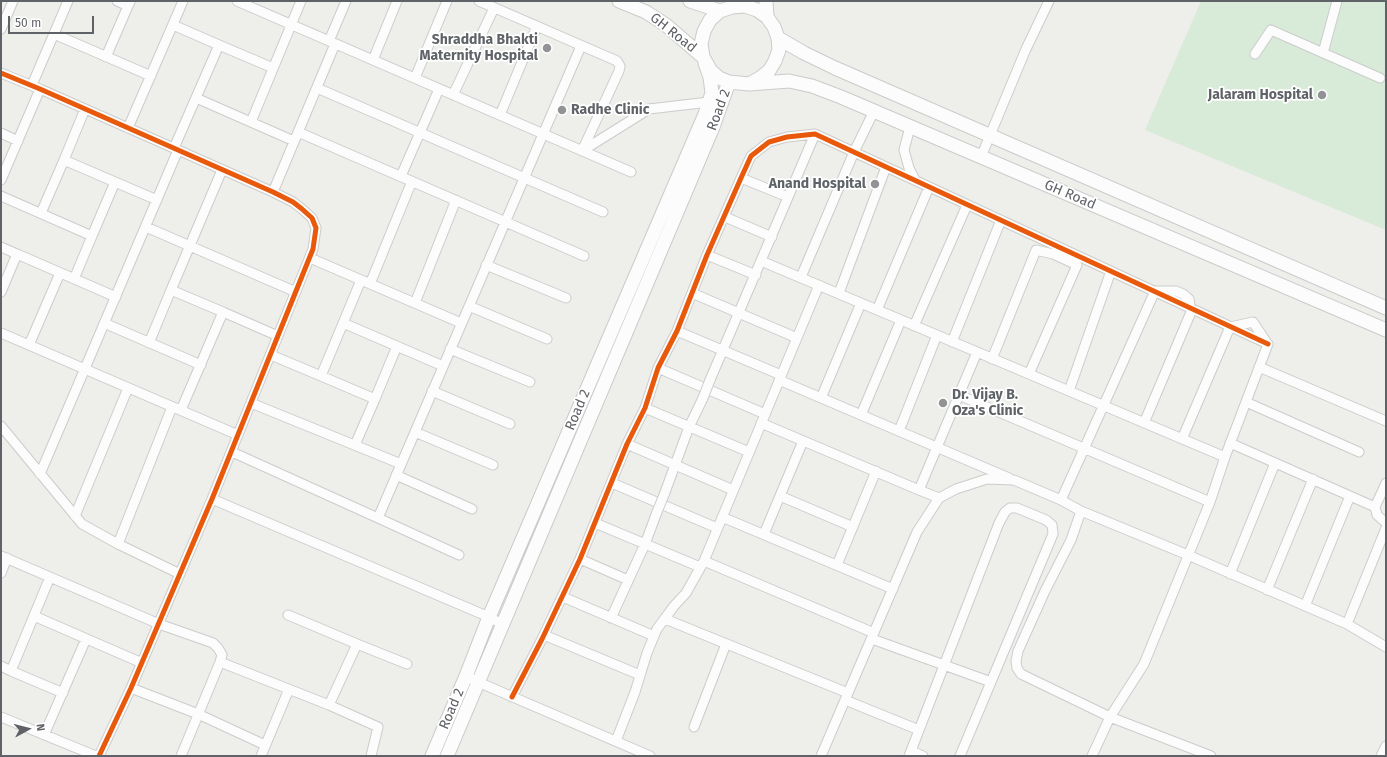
<!DOCTYPE html>
<html>
<head>
<meta charset="utf-8">
<style>
  body { margin:0 }
  #map { position:relative; width:1387px; height:757px; overflow:hidden; background:#eeeeea; font-family:"Fira Sans",sans-serif }
  canvas { display:block }
  .frame { position:absolute; inset:0; border:2px solid #5f6267; pointer-events:none }
  .north { position:absolute; left:8px; top:709px; width:40px; height:40px; -webkit-text-stroke:3px #fff; paint-order:stroke; rotate:83deg; font-size:11px; font-weight:700; line-height:16px; text-align:center; color:#5f6267 }
  .north::after { content:''; display:block; margin:auto; width:14px; height:18px; background:#5f6267; clip-path:polygon(50% 0,100% 100%,50% 72%,0 100%) }
  .scale { position:absolute; left:8px; top:16px; width:86px; height:18px; box-sizing:border-box; border:2px solid #5f6267; border-top:0; padding-left:5px; font-size:12px; line-height:14px; white-space:nowrap; color:#5f6267; -webkit-text-stroke:3px #fff; paint-order:stroke }
</style>
</head>
<body>
<div id="map">
<canvas width="1387" height="757"></canvas>
<div class="frame"></div>
<div class="north">N</div>
<div class="scale">50 m</div>
</div>
<script>
const context = document.querySelector('canvas').getContext('2d');
context.lineJoin = 'round';
function fillPath(path, color) { context.fillStyle = color; context.fill(path, 'evenodd'); }
const toPath = rows => new Path2D(rows.map(r => 'M' + r).join(''));
function strokePath(path, color, width, dash) { context.strokeStyle = color; context.lineWidth = width; context.lineCap = dash ? 'butt' : 'round'; context.setLineDash(dash || []); context.stroke(path); }
function label(font, color, halo, rows, align = 'center') {
  context.font = font + ' "Fira Sans",sans-serif'; context.lineWidth = 3.5; context.setLineDash([]); context.textBaseline = 'middle'; context.strokeStyle = halo; context.fillStyle = color; for (const [text, x, y, turn = 0] of rows) {
    context.save(); context.translate(x, y); context.rotate((+turn || 0) * Math.PI / 180); context.textAlign = isNaN(turn) ? turn : align; if (halo) context.strokeText(text, 0, 0); context.fillText(text, 0, 0); context.restore();
  }
}
const green = toPath([
  [1201,1,1386,1,1386,230,1145,130]
]);
const street = toPath([
  [117,1,128,6,130,2],
  [237,1,631,172],
  [479,1,617,61,620,66,619,71,582,151],
  [173,25,219,45,174,148],
  [1,29,13,1],
  [54,34,151,76],
  [329,41,346,1],
  [219,45,273,68],
  [1323,53,1337,1],
  [1255,54,1271,30,1380,78],
  [106,57,128,6],
  [373,60,397,1],
  [1,73,40,89,273,192,293,202,302,209,312,218,316,228,313,249,212,499,131,688,99,756],
  [415,78,447,1],
  [32,85,68,1],
  [317,88,603,212],
  [453,95,494,8],
  [196,98,294,141],
  [500,115,537,26],
  [251,122,301,1],
  [910,127,904,150,909,168,915,180],
  [128,128,183,1],
  [298,132,584,256],
  [1,133,18,141],
  [582,151,649,109,709,102],
  [981,157,1026,49,1049,1],
  [401,176,439,89],
  [741,178,788,197],
  [1,180,40,89],
  [115,182,157,200],
  [273,192,335,44],
  [1,196,92,236,115,182,64,160,85,109],
  [41,213,64,160],
  [725,217,772,237],
  [146,227,296,292],
  [1,247,17,254,1,292],
  [17,254,116,297],
  [707,255,756,275],
  [310,258,461,323],
  [761,261,977,352],
  [486,265,566,298],
  [801,277,854,152,874,111],
  [74,279,92,236],
  [370,284,412,181],
  [692,293,797,338],
  [839,293,886,167],
  [415,303,456,200],
  [469,306,547,339],
  [877,310,929,187],
  [223,312,278,336],
  [104,323,201,365],
  [343,323,443,366],
  [914,326,967,205],
  [677,331,781,375],
  [1,333,238,435],
  [952,342,1001,220],
  [149,343,171,290],
  [29,345,60,273],
  [450,349,530,382],
  [271,355,321,376],
  [992,359,1036,250,1053,254,1077,265,1029,374],
  [1259,367,1386,421],
  [658,368,765,414],
  [710,380,815,134],
  [779,380,1009,478],
  [432,391,510,424],
  [1069,391,1111,271],
  [959,395,1210,502,1144,664,1110,717,1211,756],
  [821,398,861,303],
  [375,399,397,346],
  [1246,402,1359,452],
  [251,403,401,464],
  [645,408,749,452],
  [181,410,223,312,171,290,222,170],
  [861,415,901,320],
  [761,423,919,490],
  [1,426,82,524,118,544,180,574],
  [899,431,937,335],
  [415,432,493,465],
  [1182,439,1230,327,1253,322,1267,343],
  [1230,443,1375,507,1386,483],
  [627,444,733,490],
  [355,445,375,399,321,376,361,280],
  [232,452,378,518,581,46],
  [40,474,178,150],
  [396,475,472,509],
  [612,483,717,528],
  [664,495,689,427,703,398],
  [780,496,853,527],
  [939,498,919,490,977,352,1225,457],
  [212,499,489,617,502,624],
  [1061,500,1155,291,1176,291,1183,294,1189,299,1191,312,1144,423],
  [1210,502,1225,457,1268,344],
  [1375,507,1377,515,1386,523],
  [1081,511,1071,540,1045,591,1018,651,1016,661,1017,668,1021,674,1110,717,1092,756],
  [75,516,128,388],
  [722,517,893,589],
  [378,518,459,555],
  [595,523,700,567],
  [764,534,803,441],
  [118,544,172,407],
  [1,556,159,624,213,643,218,648,222,655,220,662,181,756],
  [580,559,628,580],
  [704,561,874,633],
  [837,565,876,471],
  [1,573,7,558],
  [1230,574,1275,463],
  [1267,590,1313,479],
  [563,597,654,636],
  [1305,606,1350,496],
  [34,616,142,663],
  [611,618,645,544,657,512],
  [665,619,848,693],
  [1347,624,1386,528],
  [544,635,640,675],
  [872,639,991,682],
  [357,644,407,664],
  [220,662,329,705,357,644,288,615],
  [1,666,11,671,50,577],
  [11,671,63,693],
  [466,676,478,682,650,756],
  [131,688,198,714,265,745],
  [512,697,542,639,580,559,627,444,645,408,658,368,677,331,707,255,741,178,751,156,769,142,787,137,815,134,1268,344],
  [845,700,919,730],
  [329,705,378,727,371,756],
  [1,717,96,756],
  [694,727,726,644],
  [44,735,86,639],
  [616,741,635,692,647,653,654,636,657,629,674,606,686,593,704,561,819,285],
  [911,751,923,756],
  [261,756,289,689],
  [821,756,917,532,939,498,956,489,987,479,1014,480,1061,500,1081,511,1188,555,1347,624,1386,647],
  [909,756,999,523,1005,512,1010,508,1017,508,1046,520,1052,525,1053,534,960,756],
  [1381,756,1386,746]
]);
const secondary = toPath([
  [619,1,646,12,666,25,703,57],
  [690,1,720,11],
  [766,1,767,17],
  [745,6,757,10,767,17,774,27,778,38,779,50,775,61,769,71,760,78,749,84,729,82,719,78,711,71,703,57,701,44,704,31,710,20,720,11,732,7,745,6],
  [778,38,804,53,835,68,1386,308],
  [749,84,789,81,812,86,841,97,1386,330],
  [432,756,466,676,489,617,705,114,712,93,710,77,705,63],
  [447,756,713,127,729,82]
]);
const streetBridge = toPath([
  [703,398,710,380],
  [657,512,664,495]
]);
const cycleway = toPath([
  [1,73,40,89,273,192,293,202,302,209,312,218,316,228,313,249,212,499,131,688,99,756],
  [512,697,542,639,580,559,627,444,645,408,658,368,677,331,707,255,741,178,751,156,769,142,787,137,815,134,1268,344]
]);
const markers = [
  [547,48,5,"#919395"],
  [1322,95,5,"#919395"],
  [562,110,5,"#919395"],
  [875,184,5,"#919395"],
  [943,403,5,"#919395"]
];
const streetNames = [
  ["GH Road",673,33,38],
  ["Road 2",719,110,-70],
  ["GH Road",1070,195,23],
  ["Road 2",578,410,-67],
  ["Road 2",452,709,-67]
];
const poiNames = [
  ["Shraddha Bhakti",538,40],
  ["Maternity Hospital",538,56],
  ["Jalaram Hospital",1313,95],
  ["Radhe Clinic",571,110,"left"],
  ["Anand Hospital",866,184],
  ["Dr. Vijay B.",952,395,"left"],
  ["Oza's Clinic",952,411,"left"]
];
fillPath(green, '#d8ead8');
strokePath(street, '#cbcccc', 11);
strokePath(secondary, '#cbcbcc', 15);
strokePath(street, '#fcfcfc', 9);
strokePath(secondary, '#fcfcfc', 13);
strokePath(streetBridge, '#cbcccc', 11, []);
strokePath(streetBridge, '#fcfcfc', 9);
strokePath(cycleway, '#e8590c', 5);
for (const [x, y, r, color] of markers) { const dot = new Path2D(); dot.arc(x, y, r, 0, 2 * Math.PI); context.fillStyle = color; context.fill(dot); strokePath(dot, '#fff', 1.5); }
label('14px', '#5f6267', '#fff', streetNames);
label('bold 14px', '#5f6267', '#fff', poiNames, 'right');
</script>
</body>
</html>
